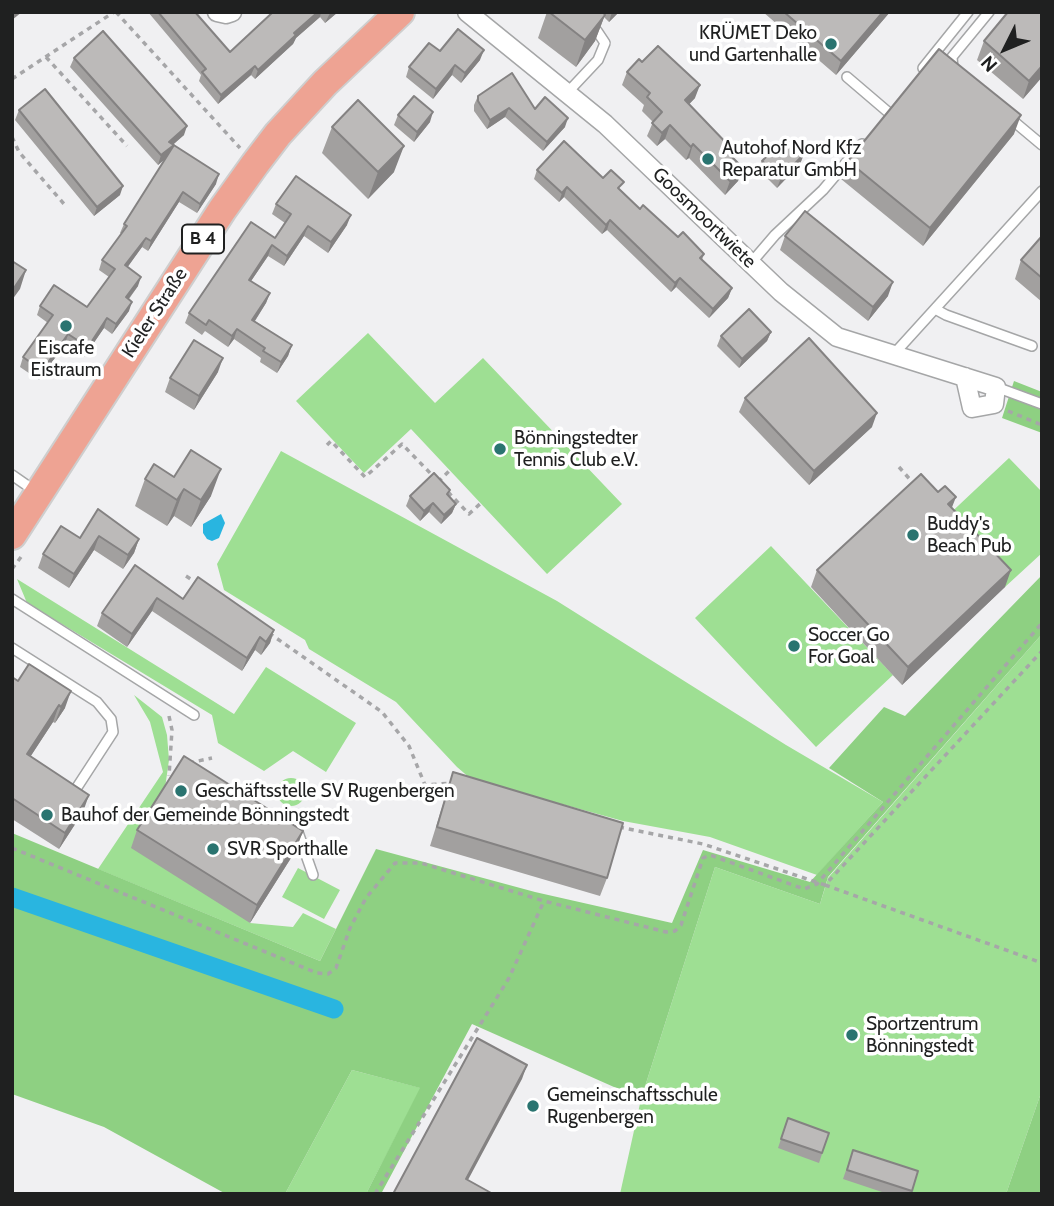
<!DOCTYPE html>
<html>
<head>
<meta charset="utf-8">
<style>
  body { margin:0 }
  #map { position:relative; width:1054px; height:1206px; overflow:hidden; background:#f0f0f2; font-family:Cabin,sans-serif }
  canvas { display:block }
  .frame { position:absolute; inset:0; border:14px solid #1f2020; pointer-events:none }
  .north { position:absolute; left:970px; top:14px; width:70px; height:70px; -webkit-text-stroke:5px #fff; paint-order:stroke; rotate:227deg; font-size:19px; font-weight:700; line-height:28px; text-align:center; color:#1f2020 }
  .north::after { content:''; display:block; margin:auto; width:24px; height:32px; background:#1f2020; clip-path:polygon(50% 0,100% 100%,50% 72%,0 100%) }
</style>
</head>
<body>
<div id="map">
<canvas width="1054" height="1206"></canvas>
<div class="frame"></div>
<div class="north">N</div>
</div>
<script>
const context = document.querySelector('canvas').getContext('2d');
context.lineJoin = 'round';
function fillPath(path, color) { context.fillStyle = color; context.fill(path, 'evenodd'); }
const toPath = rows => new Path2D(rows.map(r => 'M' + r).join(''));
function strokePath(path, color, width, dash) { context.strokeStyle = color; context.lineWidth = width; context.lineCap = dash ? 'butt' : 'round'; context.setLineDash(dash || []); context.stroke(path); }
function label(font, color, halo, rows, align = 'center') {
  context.font = font + ' Cabin,sans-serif'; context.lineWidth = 7; context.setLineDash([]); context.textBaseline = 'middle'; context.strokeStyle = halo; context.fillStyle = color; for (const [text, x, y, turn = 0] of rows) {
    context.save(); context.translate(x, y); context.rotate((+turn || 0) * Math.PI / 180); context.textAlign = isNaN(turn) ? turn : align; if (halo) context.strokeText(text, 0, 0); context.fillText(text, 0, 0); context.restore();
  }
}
const green = toPath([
  [368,333,435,403,483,358,622,504,547,574,411,429,364,473,296,401],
  [281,451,557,601,786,745,883,802,817,875,710,837,623,821,471,779,457,767,396,702,309,649,305,640,224,590,217,564],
  [1009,458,1042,492,1042,553,1005,587,942,521],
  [771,546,893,675,816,747,695,618],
  [17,579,234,714,266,667,356,723,326,772,293,751,264,771,218,743,212,715,27,603],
  [1042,634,1042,1090,1006,1194,620,1194,641,1099,715,867,820,904,828,878],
  [134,695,162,717,167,735,169,760,164,795,250,923,293,927,303,913,336,929,320,961,98,869,163,772,150,722],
  '277 792a14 14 0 1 1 28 0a14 14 0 1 1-28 0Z',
  [298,868,340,890,324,919,282,897],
  [352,1070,421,1088,366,1194,285,1194]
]);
const forest = toPath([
  [1014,381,1042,392,1042,433,1002,418],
  [1042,575,1042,634,828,877,820,904,715,867,641,1099,472,1024,381,1194,366,1194,420,1088,352,1070,285,1194,226,1194,104,1127,12,1094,12,833,320,961,376,849,535,892,672,923,703,850,810,882,883,802,829,768,884,707,905,716],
  [1042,1090,1042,1194,1006,1194]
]);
const water = toPath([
  [221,514,225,523,219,538,212,541,207,539,203,533,203,524]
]);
const canal = toPath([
  [12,897,334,1009]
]);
const path = toPath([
  [116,12,240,148],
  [46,57,127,146],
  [12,79,114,12],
  [12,137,19,152,64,204],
  [1008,411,1042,425],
  [327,445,331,441,365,477,402,444,433,476],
  [899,467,914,484],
  [438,482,450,470],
  [448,492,469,514,481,503],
  [12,569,21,557],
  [186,576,197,583],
  [269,633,382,712,409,746,425,785,453,783],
  [169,716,172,730,169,776],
  [189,763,212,758],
  [619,827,703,844,825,885,1042,651],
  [12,848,317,973,328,974,336,968,350,928,366,898,395,863,421,863,544,901,666,932,675,931,681,925,703,858,710,855,804,889,817,884,1042,623],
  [825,885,1042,963],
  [375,1194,509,978,544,901]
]);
const service = toPath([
  [923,68,968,12],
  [953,69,952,57,989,12],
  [847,77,888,112],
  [567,93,598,60,605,43,597,31],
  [1011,119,1042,145],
  [751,263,775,235,823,190,862,144],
  [935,309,946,315,1032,346],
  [893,355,1042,191],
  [996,387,1042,404],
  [12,475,35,491],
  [12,599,194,715],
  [12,648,97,702,111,719,113,732,72,795],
  [292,815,313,875]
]);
const minor = toPath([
  [217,12,226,14,232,12],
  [467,12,605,124,781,292,837,337,996,387,994,404,972,408,965,377]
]);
const primary = toPath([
  [12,535,222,210,255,164,278,134,325,83,400,12]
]);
const wall = toPath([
  [148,12,195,12,230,52,273,12,338,12,325,23,320,17,296,38,293,44,255,79,251,75,218,104,199,81,201,75],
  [547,12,619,12,609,22,604,17,595,41,576,67,538,38],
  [763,12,890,12,836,75],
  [1042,12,1042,77,1023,99,977,60,984,41],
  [440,51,480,60,461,83,452,75,433,99,406,77,409,67],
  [74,58,184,135,173,144,216,184,197,213,179,202,148,251,142,247,127,267,138,286,129,299,129,311,112,334,104,328,84,357,65,344,39,380,20,367,23,357,48,323,37,315,40,306,87,307,109,277,99,270,102,260,122,234,120,233,124,224,165,159,158,165,70,67],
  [627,72,695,98,689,104,732,149,730,154,743,168,738,181,725,195,689,158,686,160,665,139,657,146,647,136,653,122,642,111,644,105,622,85],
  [478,96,535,109,565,127,543,151,505,117,487,129,474,111,474,105],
  [19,110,120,195,94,216,15,120],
  [398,115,430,122,414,142,394,125],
  [332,127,394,172,368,199,322,153],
  [1014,134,923,246,841,179,848,161],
  [804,154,800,164,777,188,759,170,762,161],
  [537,170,603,178,621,190,640,209,678,237,704,254,702,260,732,288,728,298,709,318,676,287,671,292,607,230,602,234,564,197,559,202,534,179],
  [276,204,347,225,328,253,304,236,284,266,268,256,251,281,270,293,266,303,255,321,292,345,288,356,277,373,260,362,261,358,234,339,228,347,205,331,202,335,185,323,189,313,275,238,285,223,272,214],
  [785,236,888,296,868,321,780,250],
  [1042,236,1042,302,1015,279,1021,260],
  [771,332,767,341,739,368,717,346,721,336],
  [218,372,194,410,165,392,170,378],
  [745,398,872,427,809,485,739,412],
  [174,477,211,496,191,527,174,516,167,526,135,506,145,479],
  [450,490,448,496,456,504,452,513,441,524,429,512,420,521,406,506,410,496],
  [952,508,1005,587,902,685,811,587,817,570],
  [98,509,139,539,134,553,123,569,94,550,69,588,38,568,43,554,80,538],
  [135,565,183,599,274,630,270,643,261,655,255,650,242,671,152,611,127,647,97,626,102,613],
  [12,677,65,708,55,723,53,722,30,757,83,812,59,849,12,819],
  [453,772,607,878,600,896,430,846],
  [137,830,296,850,250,923,131,848],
  [788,1118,829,1133,819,1163,778,1148],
  [853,1150,918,1171,911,1194,888,1194,843,1179]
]);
const shadedWall = toPath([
  [12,12,22,12,12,20],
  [318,12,321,12,320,17,296,38,293,44,255,79,258,70,294,33],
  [331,12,338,12,325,23,329,15],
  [612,12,619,12,609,22],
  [883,12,890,12,836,75,841,61],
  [605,15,595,41,576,67,585,40],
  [484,50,480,60,461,83,465,73],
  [455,65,452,75,433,99,436,89],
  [255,66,251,75,218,104,221,95],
  [1042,66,1042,77,1023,99,1029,81],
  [700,85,695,98,680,114,685,100],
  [509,108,505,117,487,129,490,120],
  [433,112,430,122,414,142,417,132],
  [1021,115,1014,134,923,246,930,228],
  [568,118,565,127,543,151,547,142],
  [670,125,665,139,657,146,662,133],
  [187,126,184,135,166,151,169,142],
  [693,144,689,158,686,160,691,147],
  [174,145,170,155,158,165,161,155],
  [404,146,394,172,368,199,378,172],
  [804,154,800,164,777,188,781,178],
  [743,168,738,181,725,195,730,181],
  [219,174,216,184,197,213,200,204],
  [123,186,120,195,94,216,97,207],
  [567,187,564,197,559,202,562,193],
  [183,192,179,202,148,251,151,241],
  [351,215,347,225,328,253,331,242],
  [610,220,607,230,602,234,606,225],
  [308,226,304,236,284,266,287,256],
  [146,238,142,247,122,275,125,265],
  [272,245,268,256,245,290,249,280],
  [26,270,20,289,12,300,12,291],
  [141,277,138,286,123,306,126,297],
  [680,278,676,287,671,292,675,283],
  [893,282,888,296,868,321,873,307],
  [732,288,728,298,709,318,713,309],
  [270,293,266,303,249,330,252,320],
  [132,302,129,311,112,334,116,324],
  [107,318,104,328,84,357,88,347],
  [237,329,234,339,228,347,232,336],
  [771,332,767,341,739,368,742,359],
  [68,334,65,344,39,380,42,371],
  [292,345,288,356,277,373,281,362],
  [223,358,218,372,194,410,199,396],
  [877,413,872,427,809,485,814,471],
  [221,469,211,496,191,527,201,500],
  [184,489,174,516,167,526,177,500],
  [956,497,949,515,948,504],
  [433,503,429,512,420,521,424,511],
  [456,504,452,513,441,524,444,515],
  [99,536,94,550,69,588,74,574],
  [139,539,134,553,123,569,128,555],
  [1011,570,1005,587,902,685,908,667],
  [157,598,152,611,127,647,132,634],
  [274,630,270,643,261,655,266,642],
  [260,637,255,650,242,671,247,658],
  [71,691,65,708,55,723,61,707],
  [59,705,53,722,21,771,27,754],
  [89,795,83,812,59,849,65,833],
  [303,831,296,850,250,923,257,905],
  [527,1065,522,1079,461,1193,466,1179]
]);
const building = toPath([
  [158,12,195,12,230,52,273,12,318,12,294,33,296,35,258,70,255,66,221,95,202,72,206,69,158,12],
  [549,12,603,12,605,15,585,40,549,12],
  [784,12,883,12,841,61,784,12],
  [1008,12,1042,12,1042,66,1029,81,984,41,1008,12],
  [458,29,484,50,465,73,455,65,436,89,409,67,429,43,440,51,458,29],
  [103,31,187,126,169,142,219,174,200,204,183,192,151,241,146,238,125,265,141,277,126,297,132,302,116,324,107,318,88,347,68,334,42,371,23,357,53,315,40,306,54,285,87,307,115,269,102,260,127,226,124,224,174,145,161,155,74,58,103,31],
  [658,46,700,85,685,100,732,149,728,153,743,168,730,181,693,144,691,147,670,125,662,133,652,123,662,112,647,97,650,93,627,72,639,59,642,62,658,46],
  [939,49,1021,115,930,228,848,161,939,49],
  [512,73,535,109,545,97,568,118,547,142,509,108,490,120,478,101,478,96,512,73],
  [45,89,123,186,97,207,19,110,45,89],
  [414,96,433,112,417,132,398,115,414,96],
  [358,100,404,146,378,172,332,127,358,100],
  [786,137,804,154,781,178,762,161,786,137],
  [564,141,603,178,611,170,624,182,618,188,640,209,643,205,678,237,683,232,704,254,700,258,732,288,713,309,680,278,675,283,610,220,606,225,567,187,562,193,537,170,564,141],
  [296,176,351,215,331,242,308,226,287,256,272,245,249,280,270,293,252,320,292,345,281,362,263,351,265,348,237,329,232,336,209,320,206,325,189,313,251,222,275,238,291,214,276,204,296,176],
  [805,211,893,282,873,307,785,236,805,211],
  [1042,236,1042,278,1021,260,1042,236],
  [12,261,26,270,12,291,12,261],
  [749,309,771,332,742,359,721,336,749,309],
  [809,338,877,413,814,471,745,398,809,338],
  [194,340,223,358,199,396,170,378,194,340],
  [191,450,221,469,201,500,184,489,177,500,145,479,154,464,174,477,191,450],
  [434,473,450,490,447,494,456,504,444,515,433,503,424,511,410,496,434,473],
  [921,474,938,492,945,486,956,497,948,504,1011,570,908,667,817,570,921,474],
  [98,509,139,539,128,555,99,536,74,574,43,554,61,526,80,538,98,509],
  [135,565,183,599,198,577,274,630,266,642,260,637,247,658,157,598,132,634,102,613,135,565],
  [29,664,71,691,61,707,59,705,27,754,89,795,65,833,12,798,12,677,18,681,29,664],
  [184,756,303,831,257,905,137,830,184,756],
  [453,772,623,823,607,878,437,827,453,772],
  [477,1038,527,1065,466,1179,493,1194,393,1194,477,1038],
  [788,1118,829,1133,822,1153,781,1139,788,1118],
  [853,1150,918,1171,912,1191,847,1170,853,1150]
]);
const markers = [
  [831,44,7,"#2a7470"],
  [708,159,7,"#2a7470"],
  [66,326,7,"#2a7470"],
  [500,449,7,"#2a7470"],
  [913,535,7,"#2a7470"],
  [794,646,7,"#2a7470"],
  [181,791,7,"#2a7470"],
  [47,815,7,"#2a7470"],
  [213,849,7,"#2a7470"],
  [852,1035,7,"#2a7470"],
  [533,1106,7,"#2a7470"]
];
const shields = [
  [203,239,42]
];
const shieldNames = [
  ["B 4",203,239]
];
const poiNames = [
  ["KRÜMET Deko",817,33,"right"],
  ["und Gartenhalle",817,55,"right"],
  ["Autohof Nord Kfz",722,148],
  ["Reparatur GmbH",722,170],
  ["Eiscafe",66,348,"center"],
  ["Eistraum",66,370,"center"],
  ["Bönningstedter",514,438],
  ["Tennis Club e.V.",514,460],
  ["Buddy's",927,524],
  ["Beach Pub",927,546],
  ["Soccer Go",808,635],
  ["For Goal",808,657],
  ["Geschäftsstelle SV Rugenbergen",195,791],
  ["Bauhof der Gemeinde Bönningstedt",61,815],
  ["SVR Sporthalle",227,849],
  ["Sportzentrum",866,1024],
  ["Bönningstedt",866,1046],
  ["Gemeinschaftsschule",547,1095],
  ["Rugenbergen",547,1117]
];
const streetNames = [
  ["Goosmoortwiete",704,218,44],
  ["Kieler Straße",155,313,-57]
];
fillPath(green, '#9edf93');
fillPath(forest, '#8ed082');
fillPath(water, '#29b5e0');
strokePath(canal, '#29b5e0', 19);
strokePath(service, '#a5a6a7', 12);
strokePath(minor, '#a5a6a7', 21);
strokePath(primary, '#cecece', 32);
strokePath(path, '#a6a6a8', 3.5, [5, 5]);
strokePath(service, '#fff', 9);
strokePath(minor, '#fff', 18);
strokePath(primary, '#eea393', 28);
fillPath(wall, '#a2a09f');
fillPath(shadedWall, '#848282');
fillPath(building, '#bcbab9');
strokePath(building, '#848282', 2);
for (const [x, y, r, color] of markers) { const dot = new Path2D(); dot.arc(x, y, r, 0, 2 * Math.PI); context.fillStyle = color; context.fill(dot); strokePath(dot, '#fff', 2.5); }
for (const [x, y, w] of shields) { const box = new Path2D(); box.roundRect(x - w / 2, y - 14.5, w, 29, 5); context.fillStyle = '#fff'; context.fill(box); strokePath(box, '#1f2020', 2); }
label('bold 18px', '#1f2020', null, shieldNames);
label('19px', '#1f2020', '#fff', poiNames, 'left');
label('19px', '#1f2020', '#fff', streetNames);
</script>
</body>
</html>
